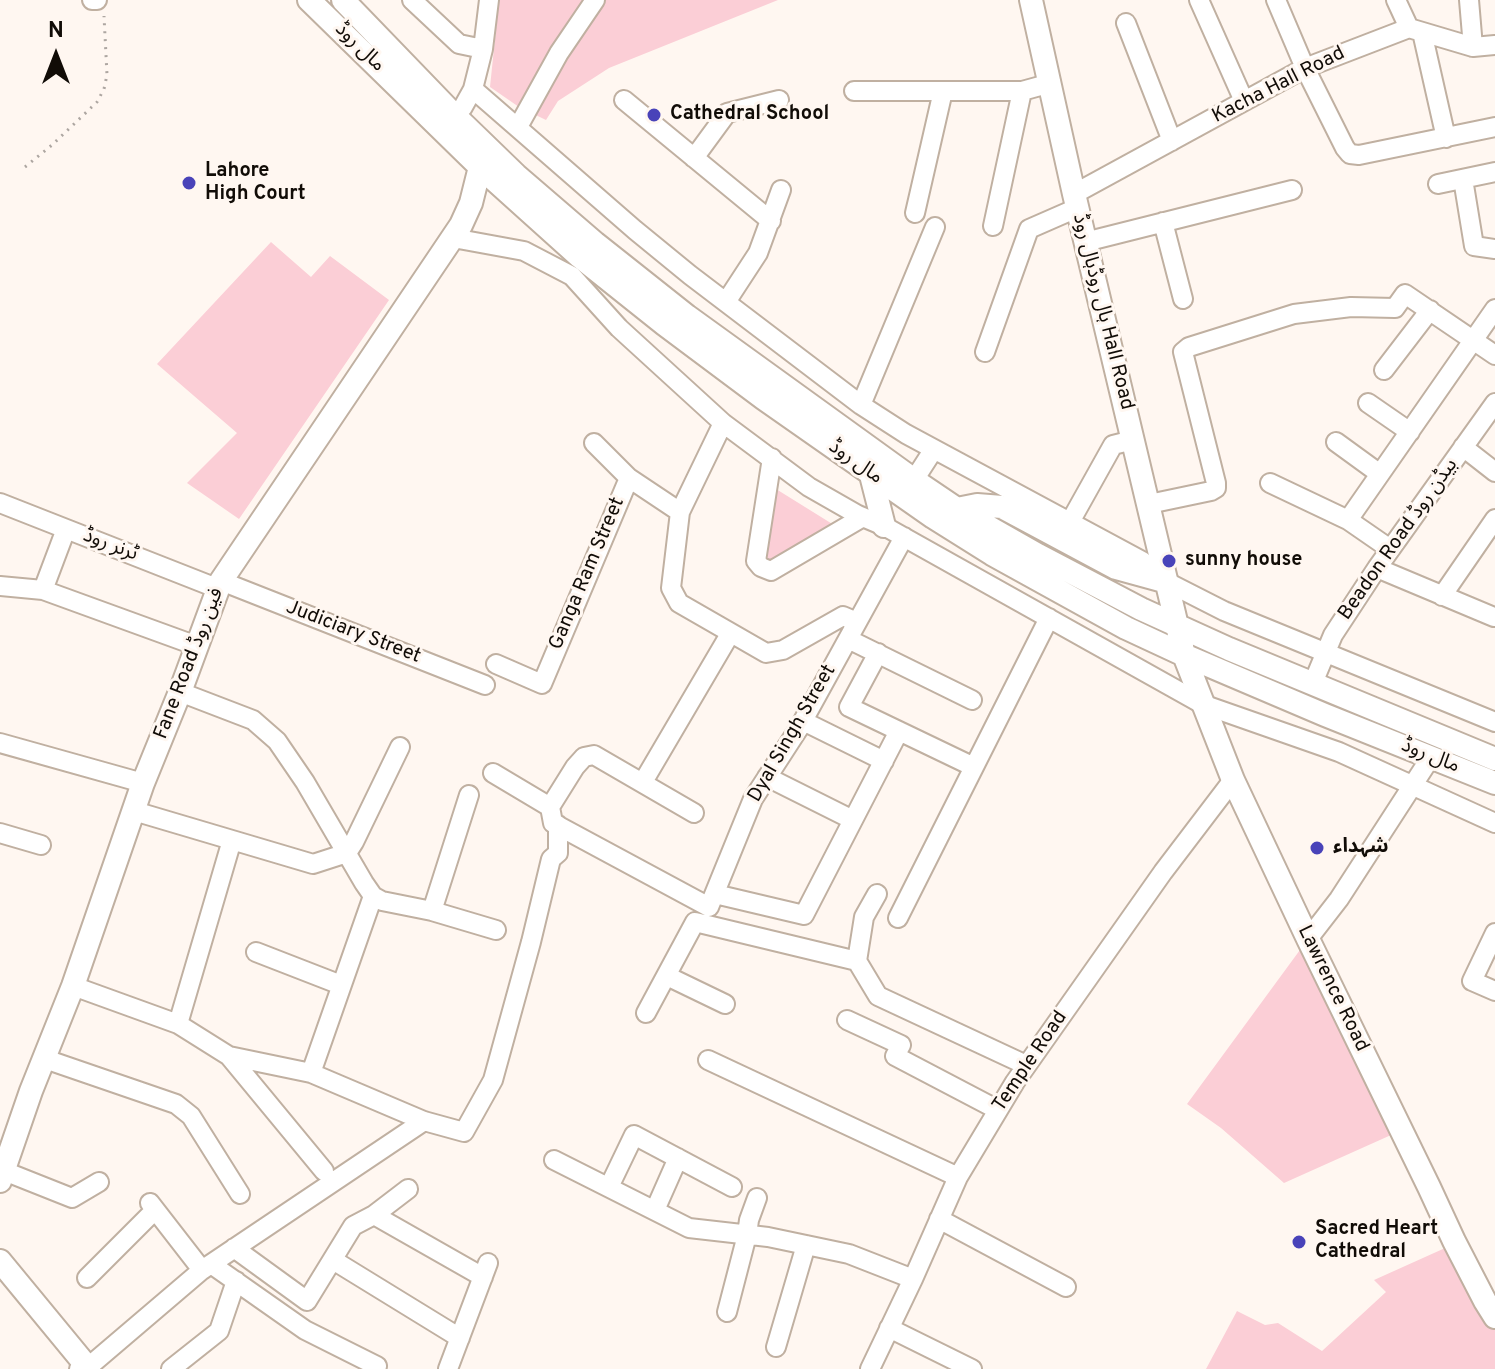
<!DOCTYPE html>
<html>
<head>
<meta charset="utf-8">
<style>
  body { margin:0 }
  #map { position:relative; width:1495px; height:1369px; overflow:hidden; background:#fff7f1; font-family:Overpass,sans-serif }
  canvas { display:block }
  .north { position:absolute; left:16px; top:16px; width:80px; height:80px; -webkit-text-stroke:6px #fff7f1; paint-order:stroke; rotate:0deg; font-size:22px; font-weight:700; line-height:32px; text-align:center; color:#110c07 }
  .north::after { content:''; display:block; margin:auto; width:28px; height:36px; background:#110c07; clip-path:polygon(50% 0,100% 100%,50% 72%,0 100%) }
</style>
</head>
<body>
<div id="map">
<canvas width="1495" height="1369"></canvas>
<div class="north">N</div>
</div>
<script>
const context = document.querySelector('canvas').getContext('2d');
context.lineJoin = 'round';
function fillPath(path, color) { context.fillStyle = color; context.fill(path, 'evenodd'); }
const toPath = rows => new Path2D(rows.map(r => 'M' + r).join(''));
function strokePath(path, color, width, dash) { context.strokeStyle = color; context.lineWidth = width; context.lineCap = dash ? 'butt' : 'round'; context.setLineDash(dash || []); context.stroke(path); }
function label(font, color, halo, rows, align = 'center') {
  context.font = font + ' Overpass,"Noto Sans Arabic",sans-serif'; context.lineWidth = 6; context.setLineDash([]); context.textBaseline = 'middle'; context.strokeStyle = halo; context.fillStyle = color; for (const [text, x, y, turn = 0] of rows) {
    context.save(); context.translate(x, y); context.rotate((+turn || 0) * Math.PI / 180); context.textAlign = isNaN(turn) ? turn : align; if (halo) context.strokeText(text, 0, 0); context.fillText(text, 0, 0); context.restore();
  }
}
const green = toPath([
  [499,0,778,0,609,68,558,101,546,120,519,107,490,87],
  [271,242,311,277,330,256,389,300,239,519,187,483,237,433,157,364],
  [768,484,842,530,761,567],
  [1308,939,1400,1131,1284,1183,1221,1128,1187,1104],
  [1454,1244,1495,1297,1495,1369,1206,1369,1237,1311,1265,1325,1278,1323,1322,1351,1386,1292,1374,1280]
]);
const path = toPath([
  [25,167,52,145,97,102,104,89,107,75,104,16]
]);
const minor = toPath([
  [92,0,97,0],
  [412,0,459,44,483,49],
  [1199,0,1244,101],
  [1276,0,1305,68,1345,148,1350,154,1359,155,1495,127],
  [1396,0,1409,28],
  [1469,0,1473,47],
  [1126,23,1172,141],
  [1422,32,1446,138],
  [473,89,635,230,690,275,861,405,906,434,1142,561,1167,582,1224,611,1495,722],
  [854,91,1022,91,1051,83],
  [624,100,771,221],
  [444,125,463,107,473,89,483,49,489,0],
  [518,127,559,53,595,0],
  [694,158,727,113,779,100],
  [1463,179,1474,246,1495,249],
  [1438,184,1495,172],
  [1074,194,1305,68,1409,28,1473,47,1495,45],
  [915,213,943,91],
  [1163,222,1183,299],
  [993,226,1022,91],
  [453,238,524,251,572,276,619,328,723,423,809,487,858,515,884,526,1202,704,1339,752,1495,823],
  [1085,242,1292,190],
  [726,302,758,253,781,190],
  [985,352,1029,229,1077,208],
  [1384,370,1430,310],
  [1368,403,1410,432],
  [861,405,935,227],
  [1336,442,1380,474],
  [594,443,629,478],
  [1463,447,1495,472],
  [772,458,756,561,761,567,771,571,863,517],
  [914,480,934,449],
  [1270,483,1348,520],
  [0,503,219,589],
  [1149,504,1211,491,1216,488,1216,483,1183,352,1189,347,1294,314,1351,307,1395,308,1405,294,1495,355],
  [680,512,671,588,679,603,766,653,783,650,843,616,857,622],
  [1070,522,1113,445,1133,440],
  [1390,549,1348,520,1495,309],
  [1377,568,1494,617],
  [221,581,485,685],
  [0,586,43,590,197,646],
  [43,590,66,529],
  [1442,596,1495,519],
  [848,639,972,700],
  [878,653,849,707,974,767,1049,618],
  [496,664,542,684,629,478,680,512,723,423],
  [1313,683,1333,635,1377,568,1495,403],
  [180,692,253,720,277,741,305,782,364,883,373,896,382,901,432,911,496,930],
  [803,721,884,761],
  [0,743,143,783],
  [493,773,550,807],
  [767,777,853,820],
  [643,782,730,634],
  [134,811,313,864,347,853,354,842,400,747],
  [694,813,594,755,584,757,575,767,550,807,553,823,709,907,753,799,799,728,904,537],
  [0,833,41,845],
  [715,894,804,915,899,731],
  [432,911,469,795],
  [898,918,974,767],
  [1495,933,1472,981,1495,991],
  [1308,939,1339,899,1431,757],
  [256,952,341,985],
  [857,961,864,917,877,894],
  [667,976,725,1004],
  [73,986,178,1024,229,1056,311,1073,424,1121,464,1132,493,1080,531,942,551,859,558,853,558,825],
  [646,1013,695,922,857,961,878,996,1026,1065],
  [847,1020,901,1045,895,1056,998,1110],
  [178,1024,232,840],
  [229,1056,324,1171],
  [45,1059,176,1104,191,1116,240,1194],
  [708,1060,958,1177],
  [311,1073,373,896],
  [554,1160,689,1228,768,1237,849,1254,913,1279],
  [4,1171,72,1198,99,1182],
  [609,1187,634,1135,732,1187],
  [150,1203,202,1270],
  [655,1210,678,1158],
  [374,1215,483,1277],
  [939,1219,1066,1287],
  [234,1248,307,1301,353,1226,374,1215,408,1189],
  [333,1260,460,1338],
  [211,1264,305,1330,377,1366],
  [87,1278,155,1210],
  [727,1312,747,1235,749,1220,757,1198],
  [889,1328,972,1369],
  [776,1347,806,1245],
  [79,1369,87,1368,202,1270,424,1121],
  [171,1369,219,1331,236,1281],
  [448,1369,488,1263],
  [870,1369,913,1279,958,1177,1015,1082,1163,872,1233,780]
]);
const major = toPath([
  [309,0,480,167,580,257,664,324,763,398,933,517,992,554,1126,628,1184,655,1325,715,1495,783],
  [343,0,454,115,516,175,595,243,687,316,914,480,957,509,1038,555,1141,609,1229,649,1495,759],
  [1031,0,1074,194,1184,655,1233,780,1308,939,1429,1187,1454,1241,1485,1301,1495,1317],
  [871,475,884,526],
  [957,509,977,505,1002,507,1116,568,1167,582],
  [0,1181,31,1091,73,986,143,783,180,692,221,581,461,225,471,203,480,167,487,158],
  [0,1261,89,1369]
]);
const markers = [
  [654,115,8,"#4943b9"],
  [189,183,8,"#4943b9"],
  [1169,561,8,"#4943b9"],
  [1317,848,8,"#4943b9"],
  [1299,1242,8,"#4943b9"]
];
const streetNames = [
  ["مال روڈ",359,48,44],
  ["Kacha Hall Road",1279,86,-27],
  ["ہال روڈہال روڈ Hall Road",1102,312,76],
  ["مال روڈ",855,463,35],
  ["Beadon Road بیڈن روڈ",1399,540,-55],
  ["ٹرنر روڈ",110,546,21],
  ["Ganga Ram Street",588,574,-67],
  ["Judiciary Street",353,633,21],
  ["Fane Road فین روڈ",190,664,-69],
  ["Dyal Singh Street",793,734,-60],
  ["مال روڈ",1430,757,22],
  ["Lawrence Road",1332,989,64],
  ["Temple Road",1031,1062,-56]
];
const poiNames = [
  ["Cathedral School",670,115],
  ["Lahore",205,172],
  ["High Court",205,195],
  ["sunny house",1185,561],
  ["شہداء",1333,848],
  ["Sacred Heart",1315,1230],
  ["Cathedral",1315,1253]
];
fillPath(green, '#fbced6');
strokePath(minor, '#c0b0a1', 22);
strokePath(major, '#c0b0a1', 26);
strokePath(path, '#ada6a1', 3, [2, 6]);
strokePath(minor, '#fff', 18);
strokePath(major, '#fff', 22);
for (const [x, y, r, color] of markers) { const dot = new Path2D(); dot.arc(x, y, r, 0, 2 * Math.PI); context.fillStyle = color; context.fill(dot); strokePath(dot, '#fff7f1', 3); }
label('20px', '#110c07', '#fff7f1', streetNames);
label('bold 20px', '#110c07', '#fff7f1', poiNames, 'left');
</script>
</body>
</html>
